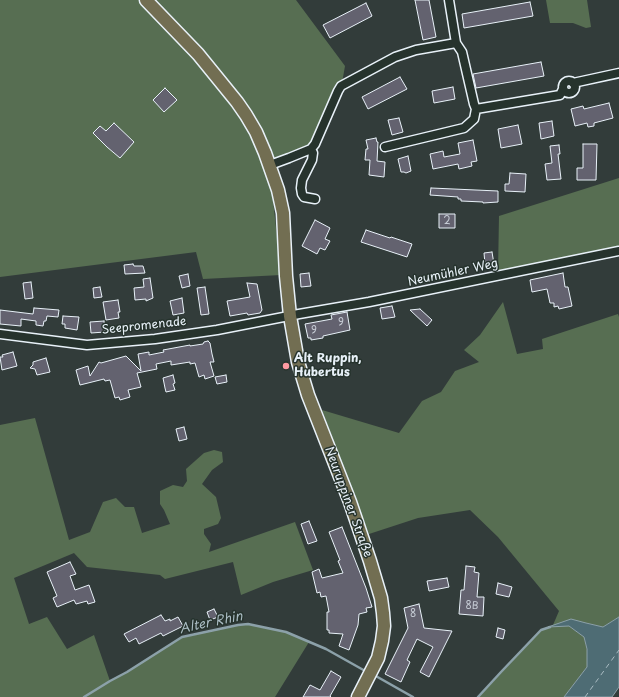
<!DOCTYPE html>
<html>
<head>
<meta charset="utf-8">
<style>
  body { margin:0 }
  canvas { display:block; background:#323c3a }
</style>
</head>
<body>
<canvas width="619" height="697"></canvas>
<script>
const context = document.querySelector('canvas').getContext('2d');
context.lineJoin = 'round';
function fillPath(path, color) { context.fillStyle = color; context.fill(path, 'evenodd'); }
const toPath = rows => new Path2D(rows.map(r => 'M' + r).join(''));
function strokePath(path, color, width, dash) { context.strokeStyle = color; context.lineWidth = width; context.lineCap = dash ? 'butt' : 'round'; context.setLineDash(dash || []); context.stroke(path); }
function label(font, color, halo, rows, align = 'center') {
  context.font = font + ' "Playpen Sans",sans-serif'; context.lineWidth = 3; context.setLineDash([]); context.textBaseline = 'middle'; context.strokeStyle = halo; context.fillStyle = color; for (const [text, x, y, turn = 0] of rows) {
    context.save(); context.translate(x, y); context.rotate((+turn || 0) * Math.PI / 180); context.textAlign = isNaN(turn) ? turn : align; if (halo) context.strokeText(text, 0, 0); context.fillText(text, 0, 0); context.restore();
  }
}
const green = toPath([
  [0,0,296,0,345,66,342,83,313,143,303,151,264,160,272,190,281,275,203,279,196,252,0,277],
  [546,0,587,0,591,27,586,28,573,23,550,23],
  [619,178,619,251,498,273,499,216],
  [503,302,517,354,543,349,542,339,618,314,619,317,619,617,603,627,586,623,569,626,584,637,587,650,587,667,564,697,479,697,541,630,553,625,559,611,498,537,470,510,418,518,369,534,349,482,322,410,399,433,422,401,441,392,455,371,479,362,464,350,480,335],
  [35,418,69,540,90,532,103,502,116,498,125,507,134,507,142,533,170,524,164,510,160,504,160,491,173,485,183,487,187,481,186,469,204,453,214,450,222,452,223,462,212,470,202,484,216,497,221,518,218,524,204,529,204,534,211,544,209,552,295,522,313,570,273,582,241,595,233,562,165,579,160,575,87,567,74,553,14,578,29,624,47,617,67,649,94,635,110,681,127,672,182,637,238,625,248,624,286,632,309,642,275,697,0,697,0,425]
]);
const water = toPath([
  [619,617,619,687,612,697,564,697,587,667,587,649,584,637,569,626,548,627,571,619,586,623,603,627,619,617]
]);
const stream = toPath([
  [374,675,413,697],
  [84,697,110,681,127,672,182,637,238,625,248,624,286,632,326,649,367,672],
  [478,697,501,672,541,630,550,627]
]);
const ferry = toPath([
  [585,697,619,650]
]);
const building = toPath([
  [415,0,429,0,436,37,423,40,415,0],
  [530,2,533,16,464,28,462,14,530,2],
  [366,3,372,16,330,38,323,25,366,3],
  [541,62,544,76,476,88,473,74,541,62],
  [400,77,407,89,368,109,362,97,400,77],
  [453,87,455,99,434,103,432,91,453,87],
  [165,88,177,100,164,112,153,100,165,88],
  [609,103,613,118,594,123,594,126,588,127,587,123,575,126,571,109,583,106,584,109,609,103],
  [399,118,403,132,392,135,388,120,399,118],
  [552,121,554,136,541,139,539,123,552,121],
  [114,123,134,142,120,158,107,147,93,133,100,126,106,131,114,123],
  [518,125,522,144,501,148,498,129,518,125],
  [376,138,377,142,378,142,377,161,385,162,384,177,369,175,370,160,365,160,366,149,368,149,366,140,376,138],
  [473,140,477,161,471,162,472,166,459,169,458,164,433,169,430,154,443,151,444,157,460,154,458,143,473,140],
  [583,144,597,144,596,180,577,180,577,168,583,168,583,144],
  [559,145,560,154,558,154,561,179,547,180,545,164,552,163,550,146,559,145],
  [408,156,411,171,406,173,404,172,401,172,398,159,408,156],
  [510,173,526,174,525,192,505,191,505,184,509,184,510,173],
  [431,188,498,191,498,202,483,203,483,202,461,201,461,199,458,199,458,197,430,195,431,188],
  [439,214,455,214,455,228,439,228,439,214],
  [315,220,330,228,325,239,330,241,325,250,320,248,317,254,302,246,315,220],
  [366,230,390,238,391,237,412,244,407,257,361,242,366,230],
  [492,252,494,264,485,264,484,253,492,252],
  [133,264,134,266,143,266,145,273,125,274,124,265,133,264],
  [309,273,311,286,301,287,300,274,309,273],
  [563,273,565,287,568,287,572,306,559,309,558,306,554,307,554,303,550,303,547,289,532,292,530,280,563,273],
  [188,274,190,286,182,288,179,276,188,274],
  [150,278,153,298,146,301,146,299,135,300,134,288,144,287,143,279,150,278],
  [31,282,33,298,25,299,23,283,31,282],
  [247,283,257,284,262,310,260,313,248,315,247,313,230,316,227,301,250,297,247,283],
  [100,287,102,297,94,298,93,288,100,287],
  [205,287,209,314,201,315,197,288,205,287],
  [182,298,184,313,173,315,170,301,182,298],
  [118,300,120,312,118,312,119,318,106,320,103,302,118,300],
  [392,306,395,317,382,319,380,308,392,306],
  [34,308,59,310,58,317,47,316,46,321,44,321,43,326,36,325,36,321,21,319,21,326,0,324,0,310,33,314,34,308],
  [420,309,432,320,427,326,410,310,420,309],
  [347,312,350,330,323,336,323,338,311,340,311,338,308,338,305,324,332,319,331,315,347,312],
  [63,316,79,317,77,330,65,328,65,324,62,324,63,316],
  [104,321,105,332,91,333,90,322,104,321],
  [208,341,210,343,212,354,214,362,210,362,214,376,205,379,204,375,199,377,195,363,190,364,190,362,171,365,171,361,156,364,157,369,137,373,141,387,128,390,130,397,120,400,119,397,115,398,110,380,105,381,104,379,80,385,76,370,88,366,90,376,99,362,101,363,126,356,141,371,138,354,149,352,149,355,164,352,163,350,190,345,190,346,203,344,204,342,208,341],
  [13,352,17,366,2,370,0,357,3,357,2,355,13,352],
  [46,358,50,372,37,375,35,369,30,368,33,365,33,362,46,358],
  [173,375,175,383,173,384,175,390,166,392,165,388,163,378,173,375],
  [226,375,227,382,217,384,215,377,226,375],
  [184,427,187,439,179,441,176,429,184,427],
  [309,521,317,541,308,544,301,524,309,521],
  [342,527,366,588,372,607,366,608,367,612,359,614,358,625,349,650,339,646,343,634,329,633,329,630,327,630,327,612,329,612,326,596,321,597,320,592,317,593,312,572,319,569,322,578,343,573,338,561,340,560,329,532,342,527],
  [70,562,76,574,70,576,75,590,89,585,95,602,88,604,87,601,76,604,74,600,57,607,53,598,57,596,47,572,70,562],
  [466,566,475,567,474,572,479,573,477,597,484,597,483,616,459,614,461,590,464,590,466,566],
  [447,578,449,587,429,591,427,581,447,578],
  [498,583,512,587,509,597,496,594,498,583],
  [419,604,424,628,452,631,429,677,420,672,433,647,417,639,407,660,410,662,401,682,385,674,408,628,404,608,419,604],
  [214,609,218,617,210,620,207,612,214,609],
  [161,615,165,621,170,619,170,621,178,617,183,626,163,636,161,633,139,644,136,638,129,642,124,634,161,615],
  [498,628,505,630,503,639,496,637,498,628],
  [331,671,341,677,330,696,331,697,303,697,310,685,320,690,331,671]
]);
const street = toPath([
  '563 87a6 6 0 1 1 12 0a6 6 0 1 1-12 0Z',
  [573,83,619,73],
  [476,109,560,95,563,89],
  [385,147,464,128,474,119,476,109,474,104,462,52,456,43,449,0],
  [311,149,313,153,312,160,302,180,301,188,302,194,304,197,315,199],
  [270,165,289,158,311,149,315,144,338,91,341,86,395,57,416,50,456,43],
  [0,334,87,345,155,339,217,330,299,314,369,302,619,251]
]);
const primary = toPath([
  [146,0,198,54,237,102,246,115,256,132,265,153,278,190,283,213,286,276,290,316,298,362,308,395,350,502,370,561,381,598,383,613,384,626,382,641,378,658,358,697]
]);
const markers = [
  [286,366,4,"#ff9aa2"]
];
const numberNames = [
  ["2",447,221],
  ["9",341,323],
  ["9",314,331],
  ["8B",472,606],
  ["8",413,614]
];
const streetNames = [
  ["Neumühler Weg",453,273,-12],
  ["Seepromenade",144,326,-6],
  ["Neuruppiner Straße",348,502,70]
];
const poiNames = [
  ["Alt Ruppin,",294,359],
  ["Hubertus",294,373]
];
const waterNames = [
  ["Alter Rhin",211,623,-12]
];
fillPath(green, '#576e52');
fillPath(water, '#4e6c74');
strokePath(water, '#8ca1a9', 1);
strokePath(stream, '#8ca1a9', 2.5);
strokePath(ferry, '#aabcc3', 1, [5, 4]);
fillPath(building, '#63626f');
strokePath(building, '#e8f1f8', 1);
strokePath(street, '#e8f1f8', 11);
strokePath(primary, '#e8f1f8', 15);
strokePath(street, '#26332d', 8);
strokePath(primary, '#726e52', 12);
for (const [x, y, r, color] of markers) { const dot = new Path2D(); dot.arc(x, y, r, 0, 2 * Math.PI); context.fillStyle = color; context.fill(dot); strokePath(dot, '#26332d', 1.5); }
label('10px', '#c7cdd6', null, numberNames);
label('12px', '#e8f1f8', '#26332d', streetNames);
label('bold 12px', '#e8f1f8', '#26332d', poiNames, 'left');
label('italic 13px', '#aabcc3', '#26332d', waterNames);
</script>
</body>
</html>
